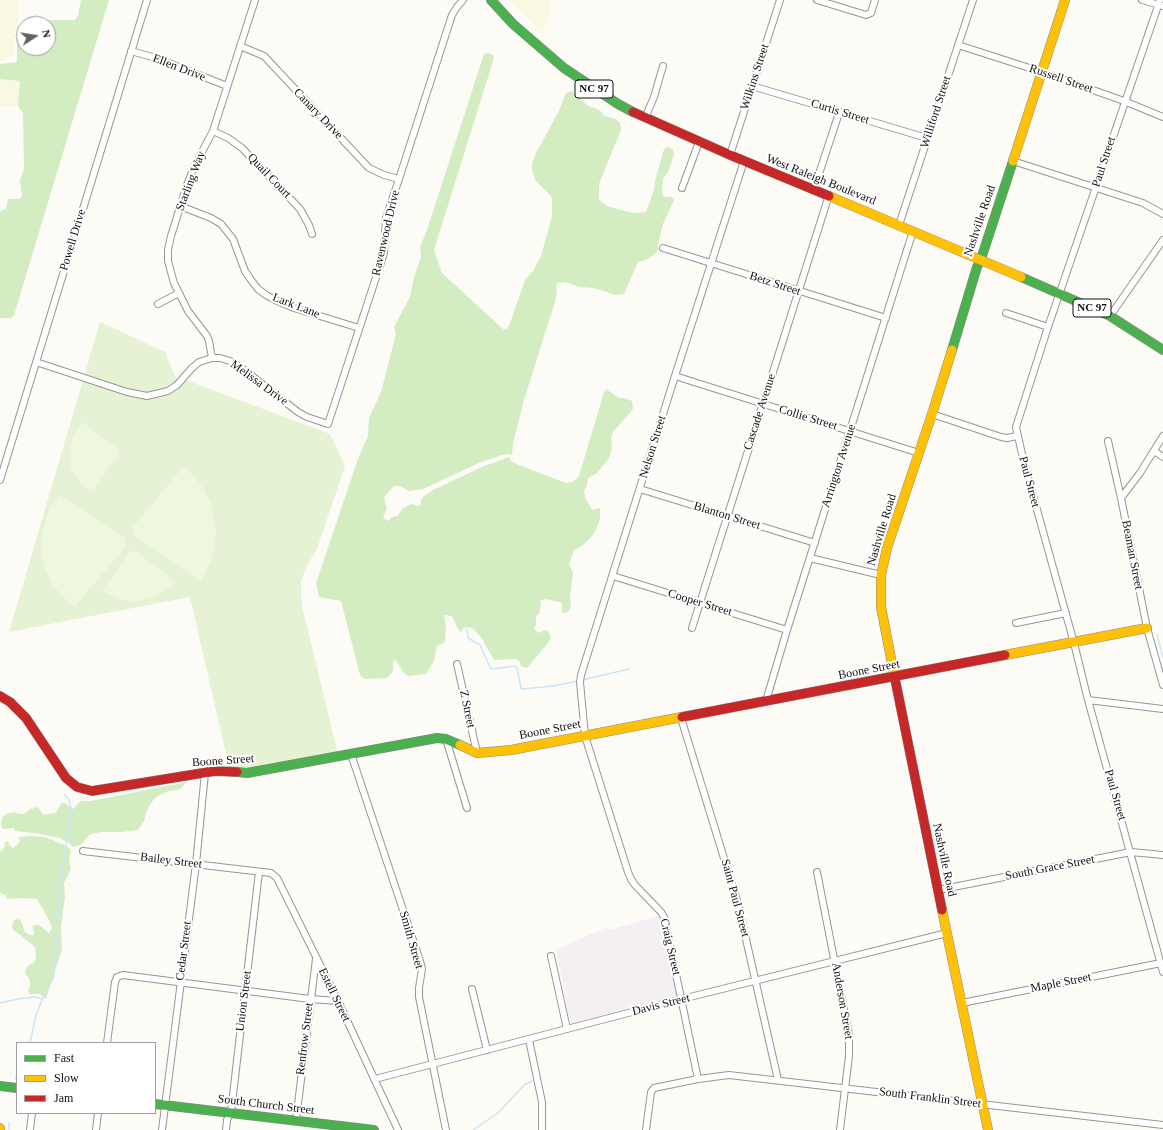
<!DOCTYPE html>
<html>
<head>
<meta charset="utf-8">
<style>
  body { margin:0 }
  #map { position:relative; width:1163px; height:1130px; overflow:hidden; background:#fcfbf6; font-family:"Times New Roman",serif }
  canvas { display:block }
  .legend { position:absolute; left:16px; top:1042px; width:140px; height:72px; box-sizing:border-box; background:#fff; border:1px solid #9f9f9f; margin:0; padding:5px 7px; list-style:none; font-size:12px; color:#101010 }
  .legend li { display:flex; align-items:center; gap:8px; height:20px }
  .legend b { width:20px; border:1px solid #9f9f9f }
  .north { position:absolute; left:16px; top:16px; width:40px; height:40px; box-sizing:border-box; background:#fff; border:1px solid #9f9f9f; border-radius:50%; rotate:78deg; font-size:11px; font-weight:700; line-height:16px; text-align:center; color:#101010 }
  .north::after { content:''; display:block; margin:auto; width:14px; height:18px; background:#636260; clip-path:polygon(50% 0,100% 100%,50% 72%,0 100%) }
</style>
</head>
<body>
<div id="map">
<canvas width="1163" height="1130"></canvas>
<ul class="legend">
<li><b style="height:5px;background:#4caf50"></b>Fast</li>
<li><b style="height:5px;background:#ffc107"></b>Slow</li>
<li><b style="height:5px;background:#c62828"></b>Jam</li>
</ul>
<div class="north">N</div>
</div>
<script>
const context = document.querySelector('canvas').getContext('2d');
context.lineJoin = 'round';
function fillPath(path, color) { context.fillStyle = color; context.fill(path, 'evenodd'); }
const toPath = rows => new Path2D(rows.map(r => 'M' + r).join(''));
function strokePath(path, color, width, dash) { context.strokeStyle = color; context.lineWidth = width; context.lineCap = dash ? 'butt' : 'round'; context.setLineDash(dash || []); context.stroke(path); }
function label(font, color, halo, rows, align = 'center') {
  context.font = font + ' "Times New Roman",serif'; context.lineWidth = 4; context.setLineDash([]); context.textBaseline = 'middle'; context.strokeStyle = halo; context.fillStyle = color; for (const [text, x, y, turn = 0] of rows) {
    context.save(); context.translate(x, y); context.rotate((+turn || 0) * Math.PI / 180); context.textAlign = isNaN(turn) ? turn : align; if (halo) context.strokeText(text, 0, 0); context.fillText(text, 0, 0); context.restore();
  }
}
const industrial = toPath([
  [659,916,677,996,571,1024,556,950,607,927,609,930]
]);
const farmland = toPath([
  [0,0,18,0,18,22,15,29,14,52,11,56,0,62],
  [509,0,547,0,550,2,549,17,543,31,537,28],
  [0,79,20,81,18,106,0,106]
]);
const green = toPath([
  [100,322,165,352,175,376,330,434,345,466,317,549,306,567,301,582,301,594,302,606,338,754,243,770,229,767,190,597,9,632]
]);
const forest = toPath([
  [81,0,109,0,14,315,11,318,0,318,0,211,6,209,8,199,20,199,22,196,20,180,24,169,23,113,18,106,20,81,0,79,0,64,17,62,17,29,18,26,22,24,41,20,75,20,78,15],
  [24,24,48,24,48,48,24,48],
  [489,53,493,55,494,58,434,250,442,273,503,329,506,329,509,326,525,280,533,271,541,256,552,216,552,199,550,195,536,181,532,170,532,164,536,153,559,111,566,93,572,91,588,106,595,108,602,112,604,116,615,119,620,123,621,128,620,132,599,184,599,199,603,203,607,206,629,212,637,213,646,212,654,190,655,181,663,152,665,148,669,147,673,150,674,155,668,172,663,179,662,193,664,197,672,197,674,200,663,224,658,245,658,250,654,255,646,260,638,262,624,294,615,295,607,292,593,288,580,287,565,282,557,283,556,287,557,293,554,305,524,400,513,443,512,455,508,454,502,455,479,463,423,489,409,491,400,486,394,486,384,497,387,509,385,513,383,518,388,521,392,517,398,516,402,509,407,506,412,504,417,506,421,505,421,500,423,497,433,490,482,467,509,457,511,461,519,465,566,483,573,482,579,476,604,392,606,389,619,398,624,398,632,401,633,409,613,432,611,438,612,449,609,458,597,473,588,478,587,485,584,491,585,497,592,510,600,508,600,520,594,534,582,546,574,550,569,564,573,573,570,597,571,606,568,612,562,613,562,603,547,599,540,600,541,604,539,614,536,616,536,625,534,628,538,633,545,630,548,631,551,637,548,643,528,667,525,668,521,666,519,661,516,659,494,660,481,637,472,628,467,627,463,628,461,632,459,631,452,616,444,615,446,629,445,642,437,646,434,661,426,674,408,676,403,672,396,660,393,661,393,672,387,678,366,679,363,678,360,675,341,601,319,597,316,583,359,456,368,436,369,418,381,392,396,334,394,327,410,297,414,277,421,257,420,247,427,230,484,54],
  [187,782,180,789,166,792,156,797,151,803,146,812,144,821,138,830,122,832,101,832,90,834,82,844,73,847,69,843,60,838,35,833,15,831,14,828,3,829,1,825,2,818,6,814,14,812,19,814,24,814,30,809,38,807,43,815,48,814,56,813,61,803,65,803,73,809,81,801,91,801],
  [31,836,43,837,53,840,68,847,71,851,69,859,71,869,64,883,65,896,61,928,62,949,46,999,40,994,30,994,28,991,30,985,29,978,26,975,25,971,29,965,34,963,36,956,35,947,18,933,15,932,12,928,13,921,18,919,21,921,25,932,29,935,34,935,33,926,36,925,39,925,49,933,52,928,49,920,37,899,21,898,7,899,6,895,0,893,0,852,5,847,4,843,8,841,9,845,13,848,19,843,20,840,18,837]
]);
const pitch = toPath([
  [82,422,120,450,118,456,92,491,81,484,71,468,70,448,72,439],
  [183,467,195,477,203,488,210,501,216,530,215,544,212,558,201,582,135,537,134,535,133,527],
  [60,495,125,538,126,541,125,547,75,607,61,595,52,583,44,567,41,552,41,538,45,522,50,508],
  [136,551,176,582,158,595,140,601,130,601,120,599,102,591,130,552]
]);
const stream = toPath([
  [467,629,468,638,480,645,491,669,515,666,517,668,521,688,523,689,553,686,578,681],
  [1157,635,1163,657],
  [582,680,629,669],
  [0,1003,18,999,35,997,42,999],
  [30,1043,36,1015,42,1000,54,976,60,889,71,808,69,800,64,794],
  [16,1079,17,1073],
  [9,1123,9,1130],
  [473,1130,498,1113,524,1085,532,1081]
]);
const street = toPath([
  [817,0,866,15,871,13,875,0],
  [1142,0,1163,6],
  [1160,0,1048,327,1016,427,1024,463,1074,643,1088,700,1163,972],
  [958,45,1042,72,1124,101,1163,117],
  [240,46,264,56,369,168,384,175,399,179],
  [131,51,156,58,227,86],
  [752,86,927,138],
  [645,118,654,97,663,66],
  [213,131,228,138,242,148,300,209,309,225,312,234],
  [730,155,780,0],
  [1013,161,1143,203,1163,214],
  [682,188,699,142],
  [814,189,839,113],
  [180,206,211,218,221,224,233,239,245,271,251,280,258,289,266,295,275,300,294,308,359,328],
  [899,225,973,0],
  [663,248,886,318],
  [158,304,179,293],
  [1006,313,1048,327],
  [1110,316,1163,240],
  [212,358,209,341,207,336,188,311,174,283,168,261,168,250,171,236,187,185,194,167,213,131,255,0],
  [36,362,127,392,147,396,168,391,177,385,192,368,199,362,212,358,220,358,230,361,239,366,298,412,307,417,328,424,384,253,386,218,399,179,452,15,457,7,463,0],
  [675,376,919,453],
  [932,414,1001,437,1007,438,1017,436],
  [1163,436,1140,473,1121,498,1147,628,1163,685],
  [1108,441,1121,498],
  [1154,451,1163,457],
  [0,480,147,0],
  [640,489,815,543],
  [810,558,881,575],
  [613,576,787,630],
  [1016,623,1066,613],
  [692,628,829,195],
  [457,664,477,753],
  [1088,700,1163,709],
  [766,701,787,630,913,231],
  [681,718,738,904,778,1080],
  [446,739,467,808],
  [351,754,420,961,422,969,419,988,419,997,446,1130],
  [83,851,271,873,277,878,338,1001,398,1130],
  [817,872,849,1035,849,1056,840,1130],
  [938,890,1131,852,1163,855],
  [551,956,567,1029],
  [472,989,487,1050],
  [962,1003,1161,963],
  [529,1040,542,1102,542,1130],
  [107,1043,115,982,117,977,123,975,310,999,338,1001],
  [375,1079,682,999,947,933],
  [698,1079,664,917,661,912,635,885,631,879,628,872,585,736,580,682,581,675,675,376,744,161],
  [296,1120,316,959],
  [30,1130,32,1113],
  [96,1130,98,1113],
  [162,1130,196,864,205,773],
  [226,1130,227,1120,231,1112,259,872],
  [646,1130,651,1092,654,1088,698,1079,729,1075,1163,1125]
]);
const fast = toPath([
  [491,0,513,24,564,68,618,104,633,112],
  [1021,277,1110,316,1163,350],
  [952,350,977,267,981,259,1013,161],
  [237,772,247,773,437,738,446,739,460,745],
  [0,1086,17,1088],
  [155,1104,374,1130]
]);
const slow = toPath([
  [1013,161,1065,0],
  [829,196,1021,277],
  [1005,655,1147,628],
  [895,679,881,607,881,575,887,548,932,414,952,350],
  [460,745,477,753,511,750,682,717],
  [942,910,988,1130],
  [0,1128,0,1130]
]);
const jam = toPath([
  [633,112,730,155,829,196],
  [895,679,942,910],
  [0,696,10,702,26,718,66,778,77,787,92,791,215,771,237,772],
  [682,717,1005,655]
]);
const shields = [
  [594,89,38],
  [1092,308,38]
];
const shieldNames = [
  ["NC 97",594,89],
  ["NC 97",1092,308]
];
const streetNames = [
  ["Ellen Drive",179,68,21],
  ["Wilkins Street",755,77,-72],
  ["Russell Street",1061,79,19],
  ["Curtis Street",840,112,17],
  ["Williford Street",936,112,-72],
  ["Canary Drive",318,114,46],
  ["Paul Street",1104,162,-72],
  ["Quail Court",269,176,46],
  ["West Raleigh Boulevard",821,180,22],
  ["Starling Way",191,181,-69],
  ["Nashville Road",980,221,-71],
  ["Ravenwood Drive",386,233,-77],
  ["Powell Drive",73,240,-73],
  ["Betz Street",775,284,18],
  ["Lark Lane",296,306,21],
  ["Melissa Drive",259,383,36],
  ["Cascade Avenue",760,412,-72],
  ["Collie Street",808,418,17],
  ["Nelson Street",653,447,-73],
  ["Arrington Avenue",839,466,-72],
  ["Paul Street",1029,482,75],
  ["Blanton Street",727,516,17],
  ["Nashville Road",882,530,-73],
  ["Beaman Street",1132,555,79],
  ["Cooper Street",700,603,17],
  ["Boone Street",869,670,-11],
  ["Z Street",467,709,78],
  ["Boone Street",550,730,-11],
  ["Boone Street",223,761,-4],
  ["Paul Street",1115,795,74],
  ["Nashville Road",944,860,78],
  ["Bailey Street",171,861,7],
  ["South Grace Street",1050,868,-11],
  ["Saint Paul Street",735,898,75],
  ["Smith Street",411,940,74],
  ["Craig Street",670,947,77],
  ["Cedar Street",184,951,-83],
  ["Maple Street",1061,983,-11],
  ["Estell Street",334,995,64],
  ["Union Street",244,1001,-83],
  ["Anderson Street",842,1001,80],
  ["Davis Street",661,1005,-14],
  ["Renfrow Street",305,1039,-83],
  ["South Franklin Street",930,1098,7],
  ["South Church Street",266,1105,7]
];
fillPath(industrial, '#f4eff2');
fillPath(farmland, '#faf8e2');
fillPath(green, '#e5f3d4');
fillPath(forest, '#d4ecc2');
fillPath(pitch, '#eff7df');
strokePath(stream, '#cae6f9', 1.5);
strokePath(street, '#969694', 8);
strokePath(fast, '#8d8c8a', 10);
strokePath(slow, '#8d8c8a', 10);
strokePath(jam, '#8d8c8a', 10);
strokePath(street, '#fffefe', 6);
strokePath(fast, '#4caf50', 9);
strokePath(slow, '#ffc107', 9);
strokePath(jam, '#c62828', 9);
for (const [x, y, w] of shields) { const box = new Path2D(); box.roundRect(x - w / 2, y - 9, w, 18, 3); context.fillStyle = '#fff'; context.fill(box); strokePath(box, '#101010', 1); }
label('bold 11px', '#101010', null, shieldNames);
label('12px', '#101010', '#fff', streetNames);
</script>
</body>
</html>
